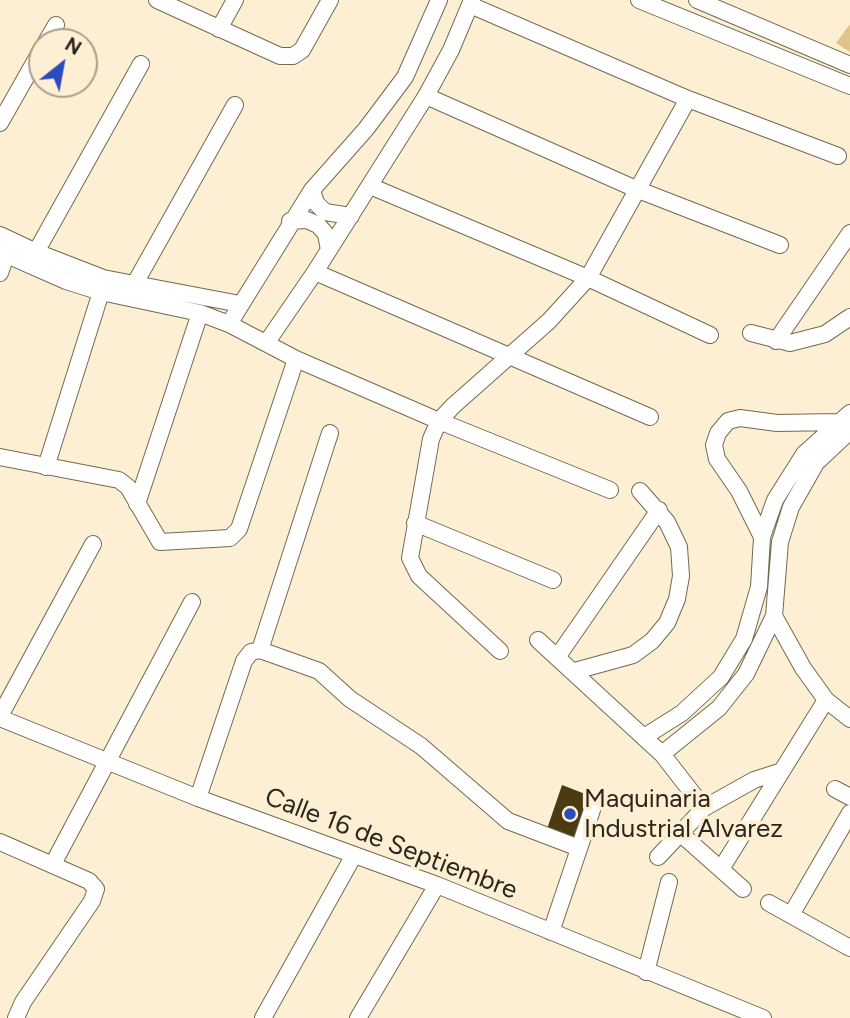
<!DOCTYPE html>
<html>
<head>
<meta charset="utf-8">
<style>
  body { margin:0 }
  #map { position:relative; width:850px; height:1018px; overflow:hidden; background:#fcefd4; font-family:Figtree,sans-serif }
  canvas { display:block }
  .north { position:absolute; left:28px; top:28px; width:70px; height:70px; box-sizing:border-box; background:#fcefd4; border:2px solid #a99f8b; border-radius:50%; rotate:31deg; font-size:19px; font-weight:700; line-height:28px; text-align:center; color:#2c271d }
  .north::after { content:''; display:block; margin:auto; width:24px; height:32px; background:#2b4cbc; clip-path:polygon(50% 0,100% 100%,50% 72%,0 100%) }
</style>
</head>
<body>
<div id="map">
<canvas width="850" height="1018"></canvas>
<div class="north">N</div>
</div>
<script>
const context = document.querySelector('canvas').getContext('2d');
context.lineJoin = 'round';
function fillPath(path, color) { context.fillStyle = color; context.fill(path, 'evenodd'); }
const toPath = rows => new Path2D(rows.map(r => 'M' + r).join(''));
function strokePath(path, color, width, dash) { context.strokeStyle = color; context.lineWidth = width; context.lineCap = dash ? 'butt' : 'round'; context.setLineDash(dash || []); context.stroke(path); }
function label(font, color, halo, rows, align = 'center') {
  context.font = font + ' Figtree,sans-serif'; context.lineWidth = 7; context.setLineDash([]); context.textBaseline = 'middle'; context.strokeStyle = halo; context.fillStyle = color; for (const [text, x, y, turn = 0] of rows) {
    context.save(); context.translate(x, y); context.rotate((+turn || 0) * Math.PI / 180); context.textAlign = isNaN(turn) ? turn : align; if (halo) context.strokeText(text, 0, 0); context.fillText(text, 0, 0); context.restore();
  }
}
const green = toPath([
  [850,24,850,52,836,43]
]);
const building = toPath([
  [562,785,593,797,578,844,546,832]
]);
const minor = toPath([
  [157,0,280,56,293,56,302,50,330,0],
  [639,0,850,86],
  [697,0,850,65],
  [470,5,688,99,838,156],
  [219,29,235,0],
  [46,42,56,25],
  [426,96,636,189,780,245],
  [0,123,42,49],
  [370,186,588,278,710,335],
  [312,190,316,203,325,212,351,216],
  [290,221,307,220,318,225,326,234,329,250],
  [0,235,36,252,103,278,240,304],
  [0,252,66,281,101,292,200,313,229,324,296,359,439,421,610,490],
  [36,252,141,64],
  [315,272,650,417],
  [0,273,6,255],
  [134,285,235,105],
  [229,324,312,190,366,129,405,77,439,0],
  [751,333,790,343,825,334,850,317],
  [776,341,850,233],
  [267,342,315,272,426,96,451,50,472,0],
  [0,457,119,480,128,487,160,542,230,538,239,529,296,359],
  [46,467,101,292],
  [137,504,200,313],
  [415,523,553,580],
  [762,537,739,491,717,459,714,445,718,433,728,421,740,418,777,423,837,422],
  [774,616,803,668,826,700,850,719],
  [538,640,662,754,704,808],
  [260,650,330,433],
  [500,651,419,576,410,558,431,439,439,421,453,406,549,321,588,278,688,99],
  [558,656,659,510],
  [575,671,633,655,652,641,667,623,677,599,681,576,679,547,667,522,640,491],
  [0,716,93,544],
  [0,718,198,798,437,885,763,1018],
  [644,737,682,713,721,677,744,639,759,587,762,537,775,500,804,454,850,413],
  [662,754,719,708,746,674,774,616,780,542,791,507,816,463,850,431],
  [835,789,850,797],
  [198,798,244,661,251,652,260,650,319,671,350,699,421,746,508,821,579,848],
  [681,834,743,889],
  [0,842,89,881,96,889,92,901,23,1002,16,1018],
  [658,857,704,808,754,780,782,771],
  [53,864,192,602],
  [721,869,826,700],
  [769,903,850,948],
  [791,915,850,813],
  [551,932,592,810],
  [646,972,669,882],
  [263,1018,354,855],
  [358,1018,437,885]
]);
const markers = [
  [570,814,7,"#2b4cbc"]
];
const poiNames = [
  ["Maquinaria",584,799],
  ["Industrial Alvarez",584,829]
];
const streetNames = [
  ["Calle 16 de Septiembre",391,844,21]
];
fillPath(green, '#dfc589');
fillPath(building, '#4b3b11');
strokePath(minor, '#746950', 18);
strokePath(minor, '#fff', 16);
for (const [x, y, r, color] of markers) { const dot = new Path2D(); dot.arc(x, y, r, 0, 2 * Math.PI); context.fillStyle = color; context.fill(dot); strokePath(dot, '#fcefd4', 2.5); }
label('26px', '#2c271d', '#fcefd4', poiNames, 'left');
label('26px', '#2c271d', '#fcefd4', streetNames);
</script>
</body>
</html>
